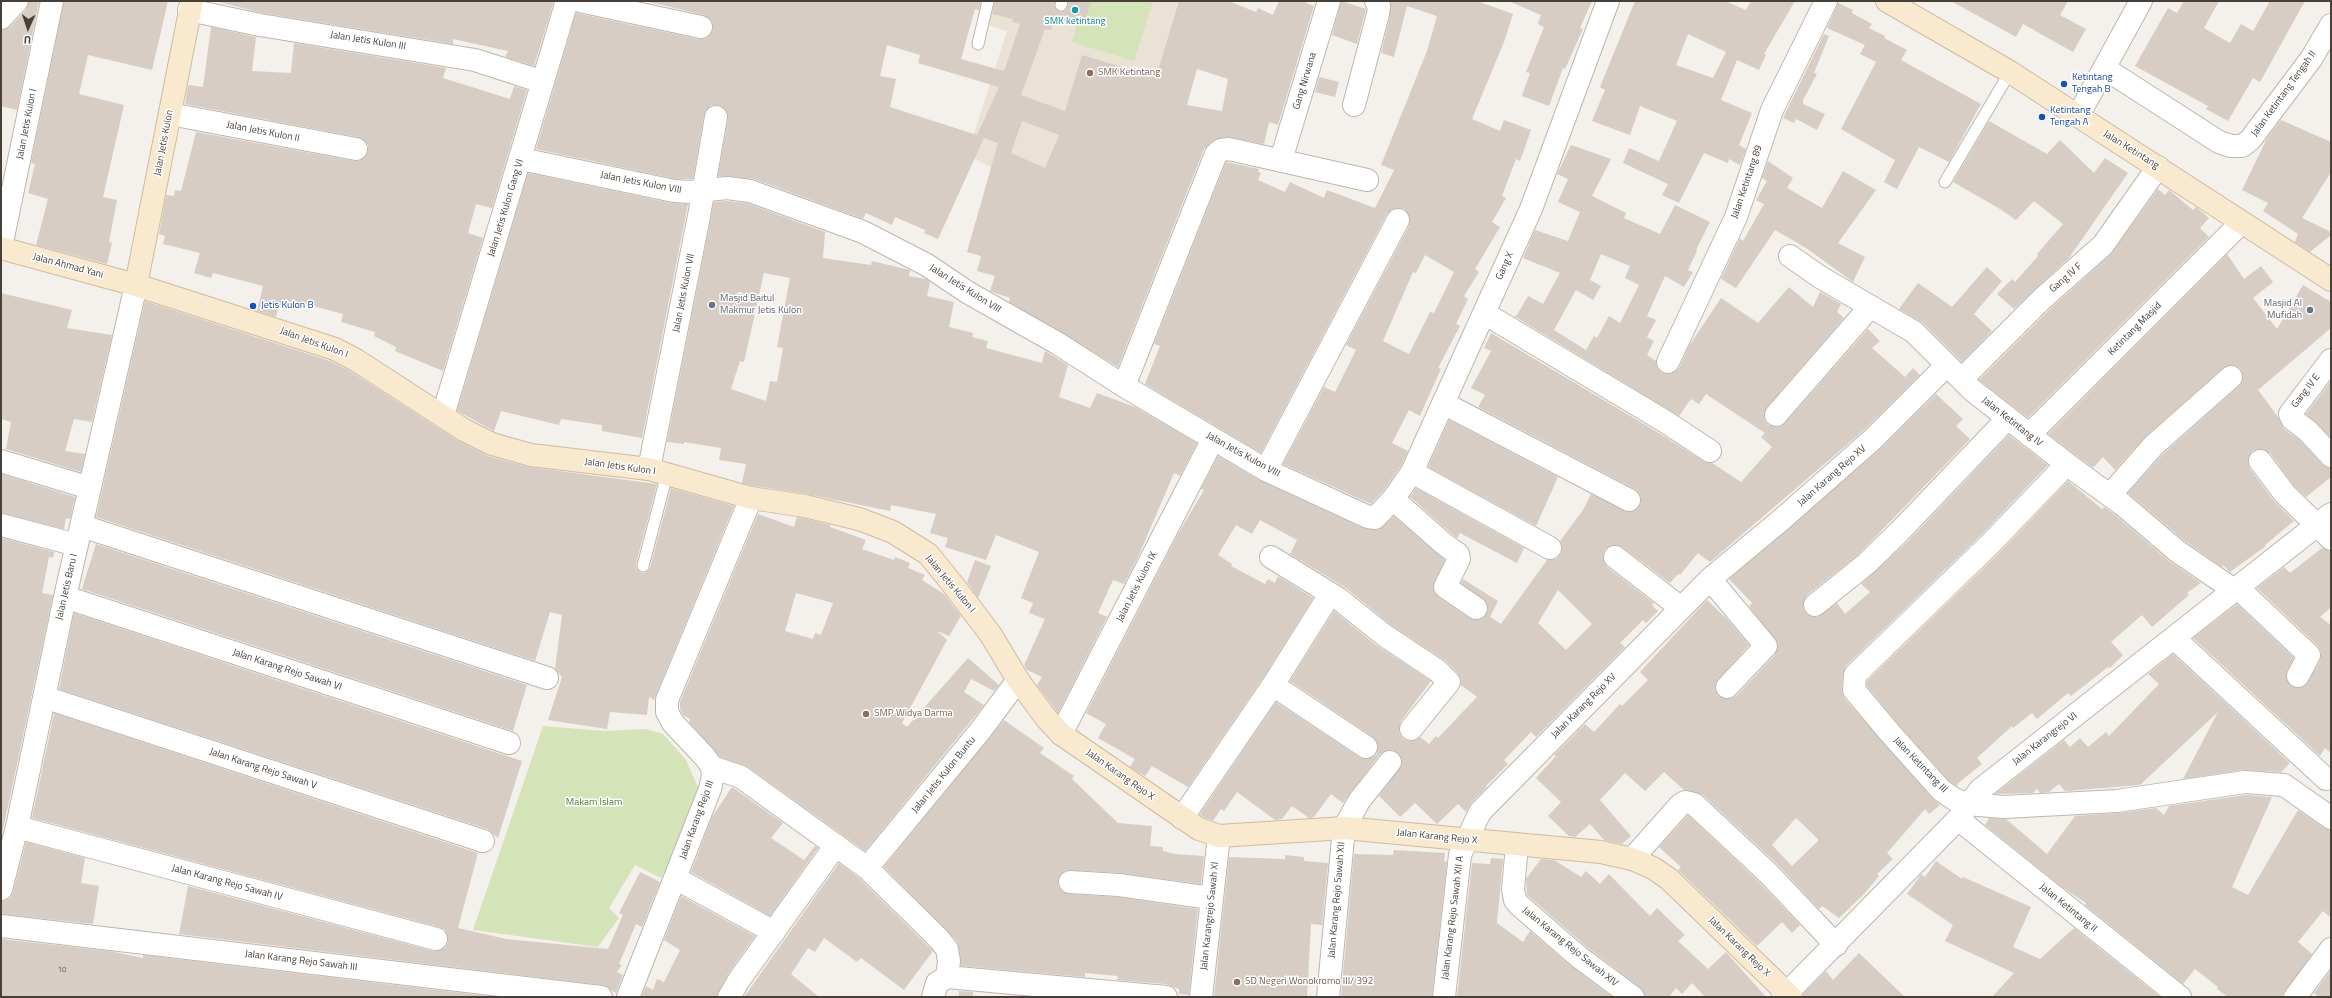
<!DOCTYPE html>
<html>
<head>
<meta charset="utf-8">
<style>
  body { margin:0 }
  #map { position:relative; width:2332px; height:998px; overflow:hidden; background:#f4f0eb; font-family:"Titillium Web",sans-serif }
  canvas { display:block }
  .frame { position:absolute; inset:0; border:2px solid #474039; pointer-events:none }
  .north { position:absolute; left:8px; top:8px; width:40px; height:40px; -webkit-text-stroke:3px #fff; paint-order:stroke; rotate:183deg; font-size:11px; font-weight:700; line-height:16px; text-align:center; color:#474039 }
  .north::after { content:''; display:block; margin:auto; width:14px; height:18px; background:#474039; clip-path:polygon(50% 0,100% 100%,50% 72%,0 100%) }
</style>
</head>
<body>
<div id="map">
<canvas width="2332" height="998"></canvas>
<div class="frame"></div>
<div class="north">U</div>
</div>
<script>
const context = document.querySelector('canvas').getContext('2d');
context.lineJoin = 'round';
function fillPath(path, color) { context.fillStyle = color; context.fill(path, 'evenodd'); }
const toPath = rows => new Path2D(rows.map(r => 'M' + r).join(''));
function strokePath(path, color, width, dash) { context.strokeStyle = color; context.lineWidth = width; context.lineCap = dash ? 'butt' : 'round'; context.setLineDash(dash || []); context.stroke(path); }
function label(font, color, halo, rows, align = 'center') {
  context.font = font + ' "Titillium Web",sans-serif'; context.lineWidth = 3; context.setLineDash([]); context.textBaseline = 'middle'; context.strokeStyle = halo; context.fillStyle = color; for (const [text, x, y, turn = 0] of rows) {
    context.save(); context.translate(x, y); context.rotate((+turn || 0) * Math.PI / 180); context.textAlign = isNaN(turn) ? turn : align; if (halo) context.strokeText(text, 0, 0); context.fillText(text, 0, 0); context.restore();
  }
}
const education = toPath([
  [982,1,1207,1,1080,201,1008,176,967,155,1007,31,978,22]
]);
const green = toPath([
  [1084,1,1153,1,1134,61,1072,42],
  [543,726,604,731,646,729,663,734,686,760,702,796,661,878,635,865,609,908,619,918,598,947,473,930]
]);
const building = toPath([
  [29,1,39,1,17,110,1,106,1,30,10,27,26,10],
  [64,1,168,1,152,70,88,55,79,94,124,105,103,197,117,200,109,242,112,243,107,264,36,245,48,199,28,193,35,164,31,163],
  [215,1,554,1,534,66,505,57,508,51,453,39,453,44,262,13],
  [645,1,981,1,979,10,975,9,961,59,1004,71,1020,24,1012,22,1013,19,992,14,995,1,1055,1,1054,7,1060,12,1066,10,1069,1,1091,1,1084,25,1054,17,1051,30,1045,29,1021,95,1065,111,1082,55,1156,77,1179,1,1228,1,1256,12,1258,8,1273,15,1279,1,1302,1,1314,6,1278,125,1269,122,1264,144,1227,137,1214,140,1204,149,1118,367,1009,302,1010,298,990,291,995,276,977,271,981,256,967,252,998,143,984,138,938,239,924,233,925,230,895,217,892,225,866,213,863,219,754,179,718,176,728,119,724,108,718,105,711,105,704,115,693,179,676,179,536,149,576,13,698,39,705,39,713,30,713,23,704,15],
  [887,45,920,55,918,63,999,87,977,135,890,107,896,79,880,76],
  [1197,69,1228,79,1222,111,1187,105],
  [1022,121,1059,135,1045,168,1011,153],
  [1341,1,1366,9,1357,44,1332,35],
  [1390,1,1477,1,1513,14,1504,42,1472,119,1500,131,1504,120,1531,130,1520,161,1516,159,1502,196,1506,198,1492,222,1500,227,1475,269,1479,272,1464,296,1468,299,1456,324,1460,326,1438,368,1441,369,1426,402,1420,416,1409,410,1392,443,1408,451,1401,466,1383,491,1371,504,1283,464,1324,387,1335,392,1356,350,1346,345,1409,226,1410,219,1404,209,1397,208,1387,214,1261,453,1145,384,1160,346,1154,344,1226,162,1259,169,1258,172,1261,173,1258,180,1285,192,1290,182,1324,198,1327,190,1375,208,1394,170,1381,165,1427,51,1437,16,1407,6,1394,57,1381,53,1390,16],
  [1425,255,1454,272,1434,313,1430,312,1409,354,1383,341,1413,272,1416,273],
  [1508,1,1592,1,1580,28,1583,29,1565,69,1563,68,1549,106,1522,96,1530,73,1526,72,1544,27,1538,24,1541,15],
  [1635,1,1725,1,1746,10,1751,1,1795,1,1764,54,1766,55,1759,70,1737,60,1721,100,1752,113,1739,145,1746,149,1740,165,1729,159,1728,163,1704,153,1679,203,1662,195,1668,184,1623,163,1629,148,1659,161,1677,121,1640,106,1630,135,1592,121,1605,90,1600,87],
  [1688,34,1726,52,1713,78,1676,65],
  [1951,1,2068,1,2060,15,2086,29,2073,52,2023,24,2016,37],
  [2184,1,2219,1,2204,28,2230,43,2241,24,2253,31,2270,1,2305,1,2260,82,2253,78,2228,121,2206,109,2208,106,2135,66,2168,8,2177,13],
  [1838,3,1853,10,1852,13,1872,24,1869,28,1885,36,1884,38,1907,50,1901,60,1981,104,1949,162,1919,147,1897,189,1884,182,1895,160,1841,129,1876,62,1860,54,1865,45,1827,28],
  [211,27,256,37,252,71,291,73,294,43,446,68,443,78,510,99,514,86,527,90,492,208,476,204,468,233,483,238,443,371,395,351,396,347,374,336,375,332,341,322,343,314,298,302,296,308,279,304,276,317,257,311,263,286,213,273,211,278,194,273,200,253,163,244,165,236,159,234,166,195,174,196,175,190,181,191,196,132,354,161,360,161,368,152,368,145,358,137,185,104,188,85,203,87],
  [1824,34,1829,36,1814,73,1817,74,1803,100,1803,104,1825,114,1817,130,1796,119,1794,123,1783,118],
  [1319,77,1339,82,1335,97,1315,92],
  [2281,120,2331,142,2331,172,2302,218,2331,232,2331,235,2310,252,2295,242,2298,234,2263,211,2268,203,2242,190,2267,138],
  [1989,121,2047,154,2060,140,2094,173,2105,158,2128,173,2069,258,2014,309,1997,294,2012,279,2015,282,2038,256,2037,254,2063,224,2034,201,2016,220,2000,209,1953,182],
  [1571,145,1611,159,1592,196,1626,213,1624,218,1660,234,1675,205,1710,222,1696,250,1697,251,1688,270,1693,272,1684,287,1665,276,1647,316,1656,320,1647,337,1654,341,1647,355,1656,361,1658,369,1662,373,1669,374,1679,368,1689,346,1721,298,1758,323,1789,287,1813,307,1820,292,1841,304,1837,312,1844,318,1767,407,1764,419,1768,425,1780,427,1785,423,1868,329,1880,341,1872,348,1905,377,1913,368,1920,375,1864,430,1710,562,1698,553,1680,575,1678,574,1670,583,1622,547,1616,545,1605,549,1603,556,1607,567,1654,603,1652,605,1658,611,1646,623,1643,620,1620,643,1625,647,1536,737,1531,732,1504,760,1508,764,1486,786,1487,787,1471,803,1466,812,1458,804,1437,824,1415,803,1400,817,1379,796,1402,764,1401,757,1397,752,1391,750,1380,754,1343,803,1331,794,1314,817,1309,818,1292,806,1282,819,1275,820,1237,792,1224,811,1221,809,1213,821,1205,818,1200,814,1276,702,1359,757,1371,758,1377,754,1377,742,1373,737,1290,681,1334,611,1376,645,1431,681,1401,721,1399,733,1403,739,1409,741,1420,737,1429,744,1436,736,1438,738,1477,697,1461,685,1458,673,1447,662,1391,625,1346,588,1290,554,1297,540,1260,520,1252,534,1236,525,1218,555,1232,564,1231,566,1265,584,1268,579,1275,583,1278,576,1313,598,1263,678,1188,787,1152,766,1145,776,1130,767,1135,759,1098,738,1106,724,1086,713,1178,534,1204,490,1201,489,1218,456,1261,481,1363,528,1379,530,1394,516,1445,560,1433,587,1438,597,1469,618,1475,620,1482,619,1488,609,1487,603,1461,583,1463,579,1498,601,1490,617,1501,624,1547,560,1556,559,1561,554,1562,547,1560,541,1583,510,1591,494,1629,512,1636,510,1641,500,1640,494,1635,489,1478,407,1485,395,1471,388,1491,351,1484,348,1491,333,1659,433,1703,461,1712,463,1741,482,1772,447,1761,437,1765,433,1706,394,1699,404,1691,399,1679,416,1514,316,1517,315,1528,296,1543,304,1560,273,1523,258,1535,230,1568,241,1580,212,1558,202,1568,179,1557,174],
  [1601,254,1630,266,1625,278,1639,285,1620,323,1609,316,1597,338,1594,336,1586,350,1554,330,1576,290,1593,300,1601,286,1590,280],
  [1558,590,1592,624,1566,650,1538,623],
  [1768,161,1793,178,1787,188,1822,208,1843,171,1876,190,1838,243,1865,257,1853,282,1806,248,1775,230,1736,288,1721,279,1740,238,1743,241,1764,204,1756,200,1767,181,1762,178],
  [528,173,671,203,688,204,642,438,602,431,602,425,561,419,559,425,501,411,494,431,457,411],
  [2158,189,2165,195,2169,190,2193,210,2196,207,2209,218,2200,228,2209,237,2028,418,1979,380,2051,308,2111,254],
  [727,201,747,203,825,232,823,258,871,265,872,261,910,270,909,276,926,279,930,282,927,296,954,302,949,327,973,333,972,337,988,341,986,348,1042,363,1045,351,1068,365,1059,397,1090,408,1097,393,1135,407,1197,443,1180,476,1174,473,1138,557,1124,584,1113,580,1098,613,1107,617,1058,713,1037,685,1042,677,1027,670,1024,665,1045,619,1029,613,1033,603,1021,598,1039,552,996,535,986,560,945,547,948,538,930,533,936,514,891,505,890,511,807,494,754,486,742,483,746,464,719,460,721,448,684,442,684,444,667,442,714,202],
  [764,273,790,278,777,347,783,348,777,382,770,381,766,401,731,389,740,361,744,362],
  [2227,254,2244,279,2261,266,2273,282,2253,298,2277,329,2303,285,2331,302,2331,328,2258,390,2278,417,2284,429,2300,440,2322,464,2331,468,2331,477,2306,497,2294,486,2270,453,2259,449,2252,451,2248,462,2250,469,2275,502,2294,521,2265,545,2266,546,2230,572,2223,565,2222,567,2185,541,2128,493,2163,454,2239,386,2243,375,2240,368,2229,365,2223,368,2146,436,2115,470,2103,457,2093,468,2048,434],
  [1987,267,2002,281,1974,314,1992,331,1962,362,1923,323,1899,309,1918,283,1952,307],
  [1,293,72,310,67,328,112,335,92,422,74,419,65,451,85,454,81,472,6,449,11,422,1,419],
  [145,301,330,361,350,371,457,440,488,456,529,467,657,484,636,564,636,568,641,573,645,573,650,568,671,488,734,506,654,700,649,697,647,715,610,712,607,729,548,720,562,677,555,669,562,615,550,612,535,661,96,517],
  [2331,381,2331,438,2306,414],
  [1936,394,1963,419,1956,426,1970,439,1858,555,1807,595,1803,607,1806,613,1817,617,1837,603,1845,614,1870,592,1861,584,1909,540,2009,435,2048,465,1982,534,1846,666,1843,674,1842,689,1844,698,1932,798,1940,805,1929,814,1925,809,1887,853,1893,859,1877,874,1879,876,1864,894,1839,918,1822,906,1819,909,1777,864,1703,795,1684,790,1664,772,1645,791,1625,773,1600,800,1631,836,1622,844,1604,840,1590,824,1575,837,1569,836,1548,816,1561,802,1536,778,1556,756,1554,755,1585,724,1594,732,1620,704,1622,706,1648,680,1640,672,1707,600,1728,620,1749,645,1715,684,1715,690,1719,696,1730,699,1736,696,1775,655,1778,644,1749,606,1752,603,1729,579,1881,448],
  [1796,818,1819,840,1792,866,1772,845],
  [1449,420,1558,477,1536,526,1428,467],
  [2,474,75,497,70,519,66,518,64,529,1,513],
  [2068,481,2102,509,2104,507,2115,515,2169,561,2201,583,2187,593,2189,595,2152,627,2142,615,2111,642,2123,655,2110,668,2108,667,2071,696,2068,693,2037,719,2032,713,2013,728,2012,726,1977,758,1982,764,1957,784,1958,787,1949,781,1899,725,1867,686,1867,681,2000,552],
  [1416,488,1524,548,1517,563,1460,533,1457,538,1452,534,1410,497],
  [758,514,794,527,797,517,803,518,830,525,830,527,866,540,862,549,894,560,895,557,910,563,908,568,925,575,922,580,944,594,961,616,949,636,937,631,947,640,902,723,907,727,968,658,999,685,994,691,971,679,964,692,984,705,865,851,748,767,720,757,689,722,690,719,683,715,680,709,680,702],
  [796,593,833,603,821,635,815,633,813,639,785,631],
  [1,538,54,552,53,558,49,557,42,593,53,595,1,839],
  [96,544,527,685,513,731,82,589],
  [2322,548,2331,551,2331,607,2320,617,2331,625,2331,753,2325,748,2320,756,2193,638,2237,604,2294,658,2287,671,2286,677,2288,683,2298,688,2305,686,2320,661,2321,652,2318,646,2257,588,2284,567,2290,573],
  [975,560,991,566,978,598,967,582],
  [74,613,522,761,498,838,487,829,59,689],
  [2173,654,2290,763,2281,772,2243,770,2183,779,2218,712,2140,785,2065,791,2059,784,2049,792,2040,793,2037,789,2033,793,1995,794,2064,740,2070,747,2080,738,2088,747,2106,732,2109,736,2159,684,2148,674],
  [54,713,478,853,458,928,506,939,608,949,623,915,619,913,640,872,660,882,642,927,636,924,619,964,622,965,617,972,623,975,616,993,602,985,179,934,188,886,433,951,445,948,448,942,445,930,439,927,32,818],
  [1004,720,1044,748,1040,753,1074,776,1072,779,1118,823,1152,826,1150,846,1163,847,1163,851,1175,854,1204,856,1201,884,1121,873,1071,870,1064,871,1058,881,1059,888,1069,894,1118,897,1198,909,1189,995,1179,994,1179,989,1165,984,1117,980,1118,976,1085,973,1085,977,961,966,957,941,884,867],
  [732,787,783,823,771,838,804,860,815,846,818,848,770,916,691,872,712,817],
  [2245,795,2272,797,2232,887,2248,895,2298,810,2324,828,2331,830,2331,918,2323,911,2298,942,2312,954,2281,997,2228,997,2217,989,2218,987,2195,969,2183,984,2085,905,2086,903,2062,887,1985,825,1989,818,2006,819,2047,854,2075,816,2118,813,2156,808,2164,815,2169,806],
  [1688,815,1759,882,1800,925,1792,933,1782,922,1757,946,1678,870,1681,867,1659,847],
  [26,842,85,858,81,883,99,886,93,924,1,914,1,901,10,898,13,892],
  [1394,850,1445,853,1444,861,1447,862,1432,997,1341,997,1354,854,1393,855],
  [1285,855,1304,857,1304,861,1328,863,1322,925,1311,924,1307,997,1214,997,1229,857,1285,859],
  [1491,858,1503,859,1497,923,1523,942,1530,931,1571,966,1612,997,1457,997,1472,863,1490,864],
  [1541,859,1554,860,1581,877,1586,871,1600,884,1609,874,1650,916,1657,908,1685,935,1678,941,1708,969,1726,952,1766,997,1705,997,1692,983,1682,994,1676,988,1669,997,1645,997,1640,987,1587,947,1527,895,1526,879],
  [1936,861,1962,879,1963,877,2031,907,2013,947,2040,959,2074,928,2160,997,1992,997,2014,973,1945,941,1953,925,1907,894,1920,876,1921,874,1925,877],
  [839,863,859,878,933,951,904,990,861,958,857,962,824,938,815,952,808,948,791,974,819,997,744,997],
  [681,896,755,936,728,974,717,997,641,997,646,986,653,990,657,979,664,982,680,950,664,940],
  [1,939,109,951,143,958,143,955,495,997,1,997],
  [1859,953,1905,997,1803,997,1803,994,1826,971,1833,980],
  [2331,970,2331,997,2319,997,2314,993],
  [959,991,973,992,973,997,959,997]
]);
const lane = toPath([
  [1061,5,1062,1],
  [978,44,988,1],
  [1945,182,2010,72],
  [643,566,667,474]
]);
const street = toPath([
  [580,1,701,27],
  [189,10,260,25,475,60,543,82],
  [1,18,17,1],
  [2104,68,2219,142,2231,146,2242,146,2250,140,2311,59,2331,25],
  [1354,105,1378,14,1379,6,1376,1],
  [170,114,356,149],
  [2078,116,2141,1],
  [521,159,674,191,690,192,727,188,750,191,863,232,927,265,967,292,1057,343,1124,386,1266,470,1368,517,1375,518,1393,499,1412,472,1531,209,1608,1],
  [1281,160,1329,1],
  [1,247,52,1],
  [1790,256,1820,277,1914,332,1972,390,2072,468,2123,505,2177,551,2234,590],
  [1484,313,1666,422,1710,451],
  [2331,360,2290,414,2292,419,2308,431,2331,456],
  [1668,362,1736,217,1772,110,1826,1],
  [1962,379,2042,299,2103,245,2158,167],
  [1124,386,1216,154,1221,150,1229,149,1367,180],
  [1443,403,1629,500],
  [443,415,567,1],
  [1776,415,1870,307],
  [2029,435,2241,223],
  [1,461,90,488],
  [2260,461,2285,494,2331,539],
  [2067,464,1991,543,1855,675,1854,690,1890,733,1941,790,1954,799,1967,804,2004,807,2117,801,2245,782,2284,785,2331,818],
  [649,469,699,216,716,117],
  [1266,470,1398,220],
  [1412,472,1550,548],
  [2110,495,2154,445,2231,377],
  [1393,499,1444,544,1458,554,1459,559,1445,587,1476,608],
  [1,525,77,545],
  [82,526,547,678],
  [1271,557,1339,599,1384,635,1438,671,1449,682,1411,729],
  [1615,557,1681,608],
  [1710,579,1766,646,1727,687],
  [2238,588,2309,655,2298,676],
  [65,597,509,743],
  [1815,605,1866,564,1900,531,2008,418],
  [2174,638,2326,779],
  [1273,685,1330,594],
  [44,697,483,841],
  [1061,734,1213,439],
  [712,767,741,777,867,868,939,939,947,949,949,961,947,977],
  [1182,818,1273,685,1366,747],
  [1958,819,2180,997],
  [17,827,436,939],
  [1517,845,1513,889,1515,900,1519,905,1579,957,1633,997],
  [1632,859,1680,805,1685,802,1694,804,1768,873,1836,945],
  [867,868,980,731,1018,680],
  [675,878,774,932],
  [1070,882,1119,885,1211,898],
  [1,889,17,827,65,597,136,285],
  [1,926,601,997],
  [628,997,710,789,713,776,712,767,705,757,673,723,667,712,667,700,751,498],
  [729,997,739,980,836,845],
  [933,997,937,983,947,977,1166,997],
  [1201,997,1219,836],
  [1328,997,1344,828,1359,801,1390,762],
  [1444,997,1460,855,1480,812,1710,579,1781,520,1873,439,1947,365],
  [1783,997,1958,819,1980,790,2331,514],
  [2295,997,2331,949]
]);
const secondary = toPath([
  [1887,1,2010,72,2331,280],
  [1,248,136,285,335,349,356,360,464,430,492,444,531,455,649,469,751,498,805,506,859,519,893,532,928,554,954,586,991,635,1018,680,1046,718,1061,734,1199,829,1219,836,1344,828,1601,852,1632,859,1653,868,1669,879,1791,997],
  [136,285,192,1]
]);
const markers = [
  [1075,10,4,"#0f9aa8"],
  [1090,73,4,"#8d6e63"],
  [2064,84,4,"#1a4fb4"],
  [2042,117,4,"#1a4fb4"],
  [712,305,4,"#6b7280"],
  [253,306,4,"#1a4fb4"],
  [2310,310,4,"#6b7280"],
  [866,714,4,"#8d6e63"],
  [1237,982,4,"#8d6e63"]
];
const numberNames = [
  ["10",62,970]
];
const cultureNames = [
  ["SMK ketintang",1075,22]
];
const streetNames = [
  ["Jalan Jetis Kulon III",368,41,9],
  ["Gang Nirwana",1305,81,-73],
  ["Jalan Ketintang Tengah II",2284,94,-54],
  ["Jalan Jetis Kulon I",27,124,-79],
  ["Jalan Jetis Kulon II",263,132,11],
  ["Jalan Jetis Kulon",164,143,-79],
  ["Jalan Ketintang",2131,150,32],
  ["Jalan Ketintang 89",1747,182,-71],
  ["Jalan Jetis Kulon VIII",641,183,11],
  ["Jalan Jetis Kulon Gang VI",506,208,-73],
  ["Jalan Ahmad Yani",68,266,15],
  ["Gang X",1505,266,-66],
  ["Gang IV F",2066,278,-41],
  ["Jalan Jetis Kulon VIII",965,289,32],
  ["Jalan Jetis Kulon VII",684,293,-79],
  ["Ketintang Masjid",2135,329,-45],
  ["Jalan Jetis Kulon I",314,343,20],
  ["Gang IV E",2306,391,-52],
  ["Jalan Ketintang IV",2012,422,38],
  ["Jalan Jetis Kulon VIII",1243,455,29],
  ["Jalan Jetis Kulon I",620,467,8],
  ["Jalan Karang Rejo XV",1832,476,-41],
  ["Jalan Jetis Kulon I",950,584,50],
  ["Jalan Jetis Baru I",67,587,-77],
  ["Jalan Jetis Kulon IX",1137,587,-63],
  ["Jalan Karang Rejo Sawah VI",287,670,18],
  ["Jalan Karang Rejo XV",1584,706,-45],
  ["Jalan Karangrejo VI",2045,739,-38],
  ["Jalan Ketintang III",1920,765,46],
  ["Jalan Karang Rejo Sawah V",263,769,18],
  ["Jalan Jetis Kulon Buntu",944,775,-51],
  ["Jalan Karang Rejo X",1120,775,35],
  ["Jalan Karang Rejo III",697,820,-70],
  ["Jalan Karang Rejo X",1437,837,6],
  ["Jalan Karang Rejo Sawah IV",227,883,15],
  ["Jalan Karang Rejo Sawah XII",1337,900,-85],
  ["Jalan Ketintang II",2068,908,39],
  ["Jalan Karangrejo Sawah XI",1210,916,-84],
  ["Jalan Karang Rejo Sawah XII A",1453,918,-83],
  ["Jalan Karang Rejo Sawah XIV",1570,947,39],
  ["Jalan Karang Rejo X",1739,947,44],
  ["Jalan Karang Rejo Sawah III",301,961,7]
];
const educationNames = [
  ["SMK Ketintang",1098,73],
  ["SMP Widya Darma",874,714],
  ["SD Negeri Wonokromo III/ 392",1245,982]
];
const transitNames = [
  ["Ketintang",2072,78],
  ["Tengah B",2072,90],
  ["Ketintang",2050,111],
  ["Tengah A",2050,123],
  ["Jetis Kulon B",261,306]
];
const worshipNames = [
  ["Masjid Baitul",720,299],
  ["Makmur Jetis Kulon",720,311],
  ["Masjid Al",2302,304,"right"],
  ["Mufidah",2302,316,"right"]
];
const parkNames = [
  ["Makam Islam",594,803]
];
fillPath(education, '#ebe2d6');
fillPath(green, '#d5e3b8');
fillPath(building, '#d7cdc4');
strokePath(lane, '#beb6ae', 13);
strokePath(street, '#beb6ae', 24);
strokePath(secondary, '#cebb9f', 24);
strokePath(lane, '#fff', 11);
strokePath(street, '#fff', 22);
strokePath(secondary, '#f9e9cf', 22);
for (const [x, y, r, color] of markers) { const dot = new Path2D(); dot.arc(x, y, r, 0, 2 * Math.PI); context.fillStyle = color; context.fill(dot); strokePath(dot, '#fff', 1.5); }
label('8px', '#6b635c', null, numberNames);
label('10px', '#0d838f', '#fff', cultureNames);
label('10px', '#474039', '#fff', streetNames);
label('10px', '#785e54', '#fff', educationNames, 'left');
label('10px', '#164399', '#fff', transitNames, 'left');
label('10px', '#5b616d', '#fff', worshipNames, 'left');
label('10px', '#537332', '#fff', parkNames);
</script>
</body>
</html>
